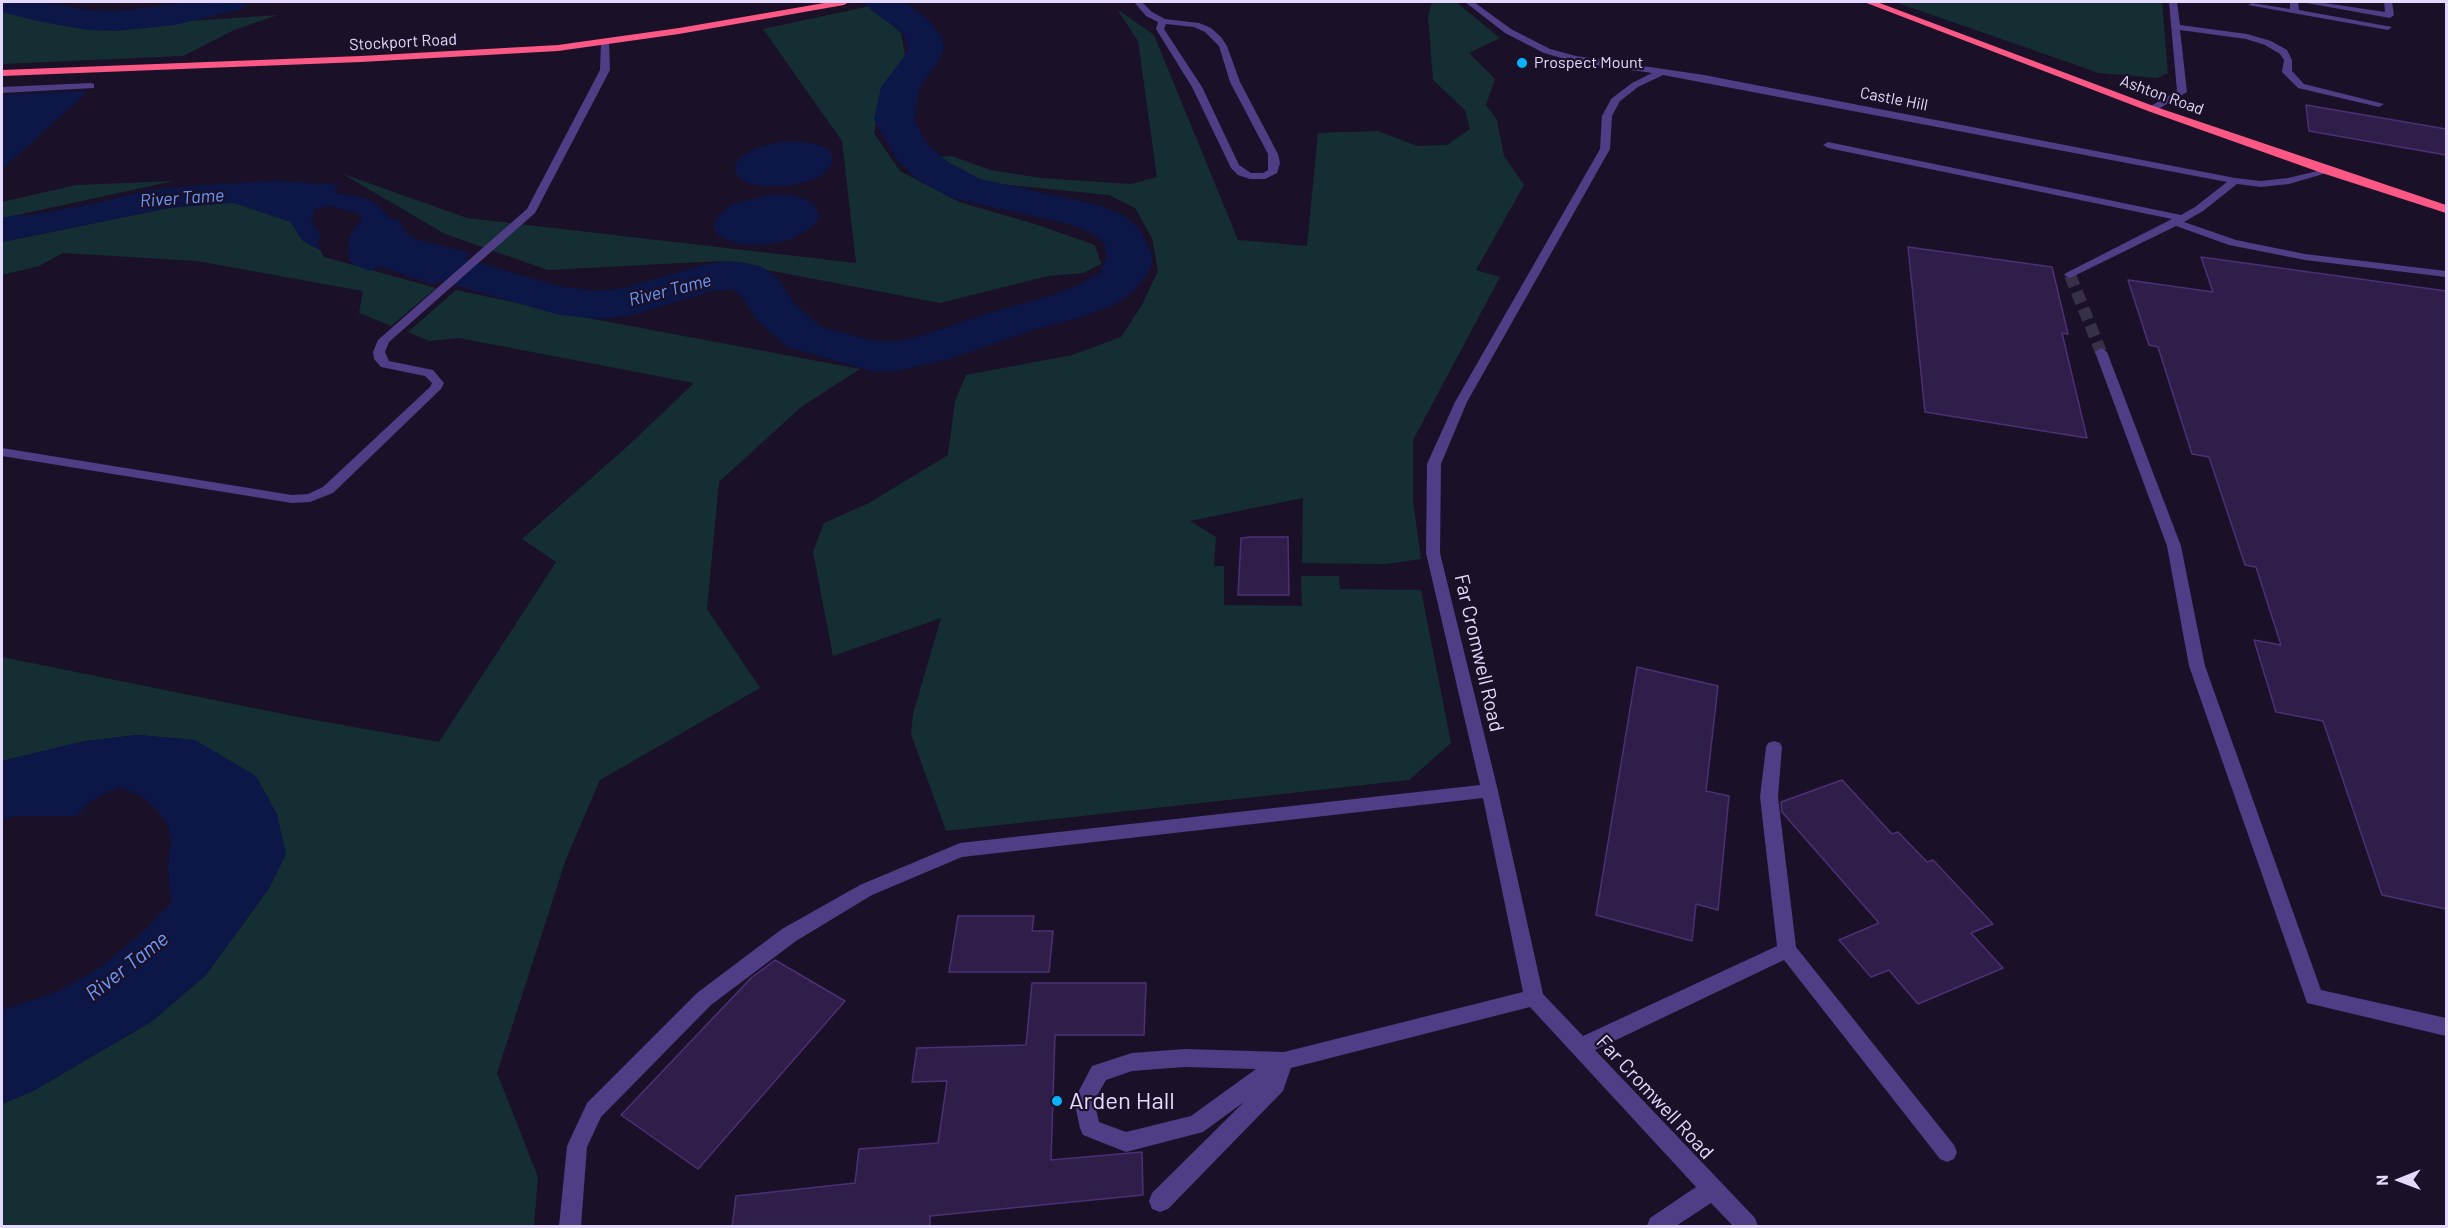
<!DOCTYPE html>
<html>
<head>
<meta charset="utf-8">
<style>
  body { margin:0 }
  #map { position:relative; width:2448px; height:1228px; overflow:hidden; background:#1a1129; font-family:Barlow,sans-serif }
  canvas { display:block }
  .frame { position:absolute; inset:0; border:3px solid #e5dafe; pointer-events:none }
  .north { position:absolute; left:2370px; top:1150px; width:60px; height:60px; -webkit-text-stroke:4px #1a1129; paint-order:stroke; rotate:269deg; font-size:16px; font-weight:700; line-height:24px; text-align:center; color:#e5dafe }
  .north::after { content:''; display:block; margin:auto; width:21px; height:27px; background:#e5dafe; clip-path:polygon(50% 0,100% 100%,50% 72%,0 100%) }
</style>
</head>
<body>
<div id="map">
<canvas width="2448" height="1228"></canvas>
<div class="frame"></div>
<div class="north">N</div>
</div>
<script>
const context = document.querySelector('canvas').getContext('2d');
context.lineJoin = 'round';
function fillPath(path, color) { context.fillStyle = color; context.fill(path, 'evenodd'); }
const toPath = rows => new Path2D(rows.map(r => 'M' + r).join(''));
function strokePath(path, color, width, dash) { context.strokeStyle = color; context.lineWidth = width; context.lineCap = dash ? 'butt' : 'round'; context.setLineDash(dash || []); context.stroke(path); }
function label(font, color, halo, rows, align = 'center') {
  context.font = font + ' Barlow,sans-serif'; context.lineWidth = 4.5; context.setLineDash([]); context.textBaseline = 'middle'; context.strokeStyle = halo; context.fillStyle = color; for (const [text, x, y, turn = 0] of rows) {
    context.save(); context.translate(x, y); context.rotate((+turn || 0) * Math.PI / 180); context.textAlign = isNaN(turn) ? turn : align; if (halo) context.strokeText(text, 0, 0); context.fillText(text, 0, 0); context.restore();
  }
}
const green = toPath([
  [1432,2,1456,2,1500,38,1469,53,1495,79,1486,105,1497,120,1504,156,1524,185,1476,270,1500,277,1413,440,1413,501,1421,559,1386,564,1302,563,1303,498,1190,521,1216,537,1214,566,1224,566,1224,605,1302,606,1301,576,1339,576,1340,589,1421,590,1451,743,1409,780,946,831,911,734,913,714,941,618,833,656,813,552,824,523,869,503,948,455,955,401,966,375,1072,355,1121,337,1142,305,1158,271,1152,238,1135,208,1109,195,990,183,949,168,936,157,952,156,990,170,1041,178,1131,184,1157,177,1138,41,1117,9,1154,35,1238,240,1307,246,1318,133,1378,131,1417,146,1447,145,1470,129,1465,110,1433,80,1428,16],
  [1895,2,2162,2,2168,73,2157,78,2099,73],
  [2,4,191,21,278,15,234,30,183,56,2,64],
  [870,6,901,33,905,55,882,91,874,133,900,171,959,202,1035,224,1095,245,1101,264,1083,273,1048,276,940,303,720,261,548,270,445,234,343,174,467,218,856,263,842,141,763,29],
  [174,181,17,215,2,218,2,202,76,185],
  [211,203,234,203,279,216,291,222,302,240,320,250,324,257,436,288,391,326,359,313,363,291,197,261,63,253,39,266,2,275,2,242,169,208],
  [456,290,593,319,860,369,801,407,719,482,707,609,760,688,600,780,566,859,497,1073,538,1177,534,1226,2,1226,2,1104,33,1091,151,1022,206,975,270,887,195,740,137,735,85,741,2,761,2,657,303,718,439,742,556,562,522,539,629,445,694,383,459,338,429,341,408,332]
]);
const water = toPath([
  [88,91,71,107,2,169,2,95],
  [781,142,806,142,825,147,831,152,833,163,822,175,812,180,787,186,761,186,750,184,736,175,735,164,740,158,757,148],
  [276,181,339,185,334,191,336,193,365,198,378,205,397,227,418,240,472,253,434,285,378,266,370,271,354,265,350,261,348,251,349,239,353,230,362,220,360,215,351,211,330,206,313,209,315,214,311,221,320,234,318,242,320,250,302,240,291,222,234,203,169,208,2,242,2,218,17,215,26,216,96,203,149,190,201,185],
  [769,195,795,195,813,203,819,214,817,221,812,227,792,239,764,245,738,244,719,236,715,230,714,224,717,217,731,205],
  [137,735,195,740,256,776,277,814,286,854,270,887,206,975,151,1022,33,1091,2,1104,2,1010,59,991,101,967,143,932,171,903,168,865,171,841,168,824,156,809,143,797,119,787,89,802,77,816,15,816,2,820,2,761,85,741]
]);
const river = toPath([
  [2,2,41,2,88,10,116,11,188,2,247,2,242,9,174,25,116,31,88,30,37,21,2,12,2,2],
  [865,2,904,2,928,19,941,36,944,47,940,59,919,88,914,120,928,145,948,162,980,179,1102,206,1125,216,1139,228,1153,256,1149,272,1133,292,1113,305,1082,317,1033,330,950,359,898,371,872,371,787,347,757,320,743,298,733,289,713,291,628,316,599,319,560,315,390,267,373,255,367,245,361,229,367,220,383,216,399,220,409,238,422,247,563,287,599,291,624,288,707,264,728,261,746,263,762,267,779,280,792,301,821,327,874,341,898,341,917,337,999,310,1048,297,1079,285,1101,272,1107,256,1103,242,1093,234,1073,225,952,198,918,180,898,161,874,120,881,87,904,57,908,47,903,33,870,9,865,2]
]);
const building = toPath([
  [2306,105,2446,129,2446,155,2309,131,2306,105],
  [1908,247,2052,267,2068,334,2062,333,2087,438,1925,412,1908,247],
  [2201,257,2446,291,2446,909,2382,895,2323,721,2276,712,2254,640,2281,645,2256,567,2245,565,2209,457,2192,454,2158,347,2149,345,2128,280,2213,292,2201,257],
  [1251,537,1288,537,1289,595,1238,595,1241,538,1251,537],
  [1637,667,1718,686,1706,791,1729,796,1718,910,1696,904,1692,941,1596,915,1637,667],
  [1842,780,1892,834,1898,832,1927,862,1933,860,1993,924,1971,933,2003,968,1918,1004,1889,970,1871,977,1839,940,1879,923,1782,812,1781,802,1842,780],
  [958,916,1034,916,1032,931,1053,931,1049,972,949,972,958,916],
  [775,960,845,1001,698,1169,621,1115,751,978,775,960],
  [1032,983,1146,983,1144,1035,1055,1035,1051,1160,1142,1152,1143,1195,930,1216,930,1227,732,1227,736,1196,855,1183,859,1149,938,1143,947,1081,912,1082,917,1048,1026,1045,1032,983]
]);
const minorTunnel = toPath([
  [2070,275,2101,352]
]);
const minor = toPath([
  [1134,2,1142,2,1152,12,1165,19,1199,23,1211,28,1221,37,1227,46,1240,82,1278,154,1280,163,1277,173,1265,179,1250,179,1238,175,1231,168,1192,87,1156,29,1158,22,1146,16,1134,2],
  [1166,24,1194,27,1205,32,1219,46,1230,82,1268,154,1268,170,1263,173,1251,173,1239,165,1202,87,1164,29,1166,24],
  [1465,2,1474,2,1511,29,1550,49,1576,56,1704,75,2235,178,2261,181,2288,178,2330,168,2330,172,2289,184,2261,187,2237,184,2203,211,2184,222,2236,240,2305,254,2446,271,2446,277,2305,260,2229,245,2176,226,2070,278,2064,275,2066,273,2172,219,1828,148,1823,145,1828,142,2181,215,2195,207,2227,182,1663,75,1638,87,1620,101,1612,116,1610,149,1467,402,1441,464,1440,553,1498,791,1543,994,1583,1036,1777,946,1760,797,1766,747,1768,743,1774,741,1780,743,1782,747,1778,797,1796,947,1954,1145,1957,1152,1954,1159,1947,1162,1940,1159,1784,960,1595,1050,1755,1218,1758,1226,1733,1226,1711,1203,1676,1226,1647,1226,1650,1218,1696,1187,1530,1007,1291,1068,1283,1091,1168,1209,1160,1212,1152,1209,1149,1201,1152,1193,1244,1102,1203,1132,1126,1152,1083,1135,1080,1128,1074,1100,1092,1066,1132,1053,1184,1049,1284,1052,1523,992,1483,798,962,857,872,895,796,941,711,1005,601,1117,587,1147,581,1226,559,1226,567,1146,587,1103,697,993,782,929,860,885,960,843,1480,785,1426,553,1427,464,1455,402,1600,149,1602,116,1611,99,1632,83,1652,73,1575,62,1544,53,1505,33,1465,2],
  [1184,1067,1256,1069,1191,1116,1126,1132,1099,1122,1094,1101,1106,1080,1132,1071,1184,1067],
  [2169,2,2177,2,2180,25,2247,34,2271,41,2287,50,2292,60,2292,71,2304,84,2384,104,2379,107,2298,88,2282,72,2284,60,2280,54,2265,45,2246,39,2180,30,2187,92,2155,111,2149,111,2149,107,2177,91,2169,2],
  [2290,2,2298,2,2299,10,2392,27,2388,30,2248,5,2252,3,2290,9,2290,2],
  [2301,2,2318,2,2385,12,2384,2,2392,2,2394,15,2390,18,2301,2],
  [605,39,609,42,610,70,535,213,389,342,385,352,389,361,433,370,444,383,441,389,333,493,310,502,292,503,2,456,2,448,292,495,308,494,323,487,430,387,432,383,425,376,381,367,374,359,373,352,378,340,527,209,600,70,601,42,605,39],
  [91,83,94,84,94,88,2,93,2,87,91,83],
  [2101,348,2107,352,2181,546,2205,666,2321,990,2446,1018,2446,1036,2307,1003,2189,666,2167,546,2095,352,2101,348]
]);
const highway = toPath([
  [830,2,849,2,844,5,679,34,558,51,361,62,2,76,2,70,361,56,558,45,679,28,830,2],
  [1864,2,1877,2,2156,107,2446,205,2446,213,2322,173,2148,111,1864,2]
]);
const markers = [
  [1522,63,6,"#0bb1f9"],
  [1057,1101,6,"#0bb1f9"]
];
const farStreetnames = [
  ["Stockport Road",403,42,-3],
  ["Ashton Road",2162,95,20],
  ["Castle Hill",1894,99,11]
];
const farPoinames = [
  ["Prospect Mount",1534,63]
];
const farWaternames = [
  ["River Tame",182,198,-4],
  ["River Tame",670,290,-14]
];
const streetNames = [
  ["Far Cromwell Road",1479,653,77],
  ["Far Cromwell Road",1655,1097,47]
];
const waterNames = [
  ["River Tame",127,966,-38]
];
const nearPoinames = [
  ["Arden Hall",1069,1101]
];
fillPath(green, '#142e33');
fillPath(water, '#0c1647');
fillPath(river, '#0c1647');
fillPath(building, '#2f1e49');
strokePath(building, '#4c3075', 1.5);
strokePath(minorTunnel, '#382f49', 12, [12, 6]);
fillPath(minor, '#4f3d86');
fillPath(highway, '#fb5885');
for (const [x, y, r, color] of markers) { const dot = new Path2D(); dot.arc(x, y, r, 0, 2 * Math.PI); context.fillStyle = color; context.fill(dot); strokePath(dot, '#1a1129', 2); }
label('16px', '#e5dafe', '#1a1129', farStreetnames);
label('16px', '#e5dafe', '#1a1129', farPoinames, 'left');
label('italic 18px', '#6b9bfb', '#1a1129', farWaternames);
label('20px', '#e5dafe', '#1a1129', streetNames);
label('italic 21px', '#6b9bfb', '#1a1129', waterNames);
label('24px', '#e5dafe', '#1a1129', nearPoinames, 'left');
</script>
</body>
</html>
